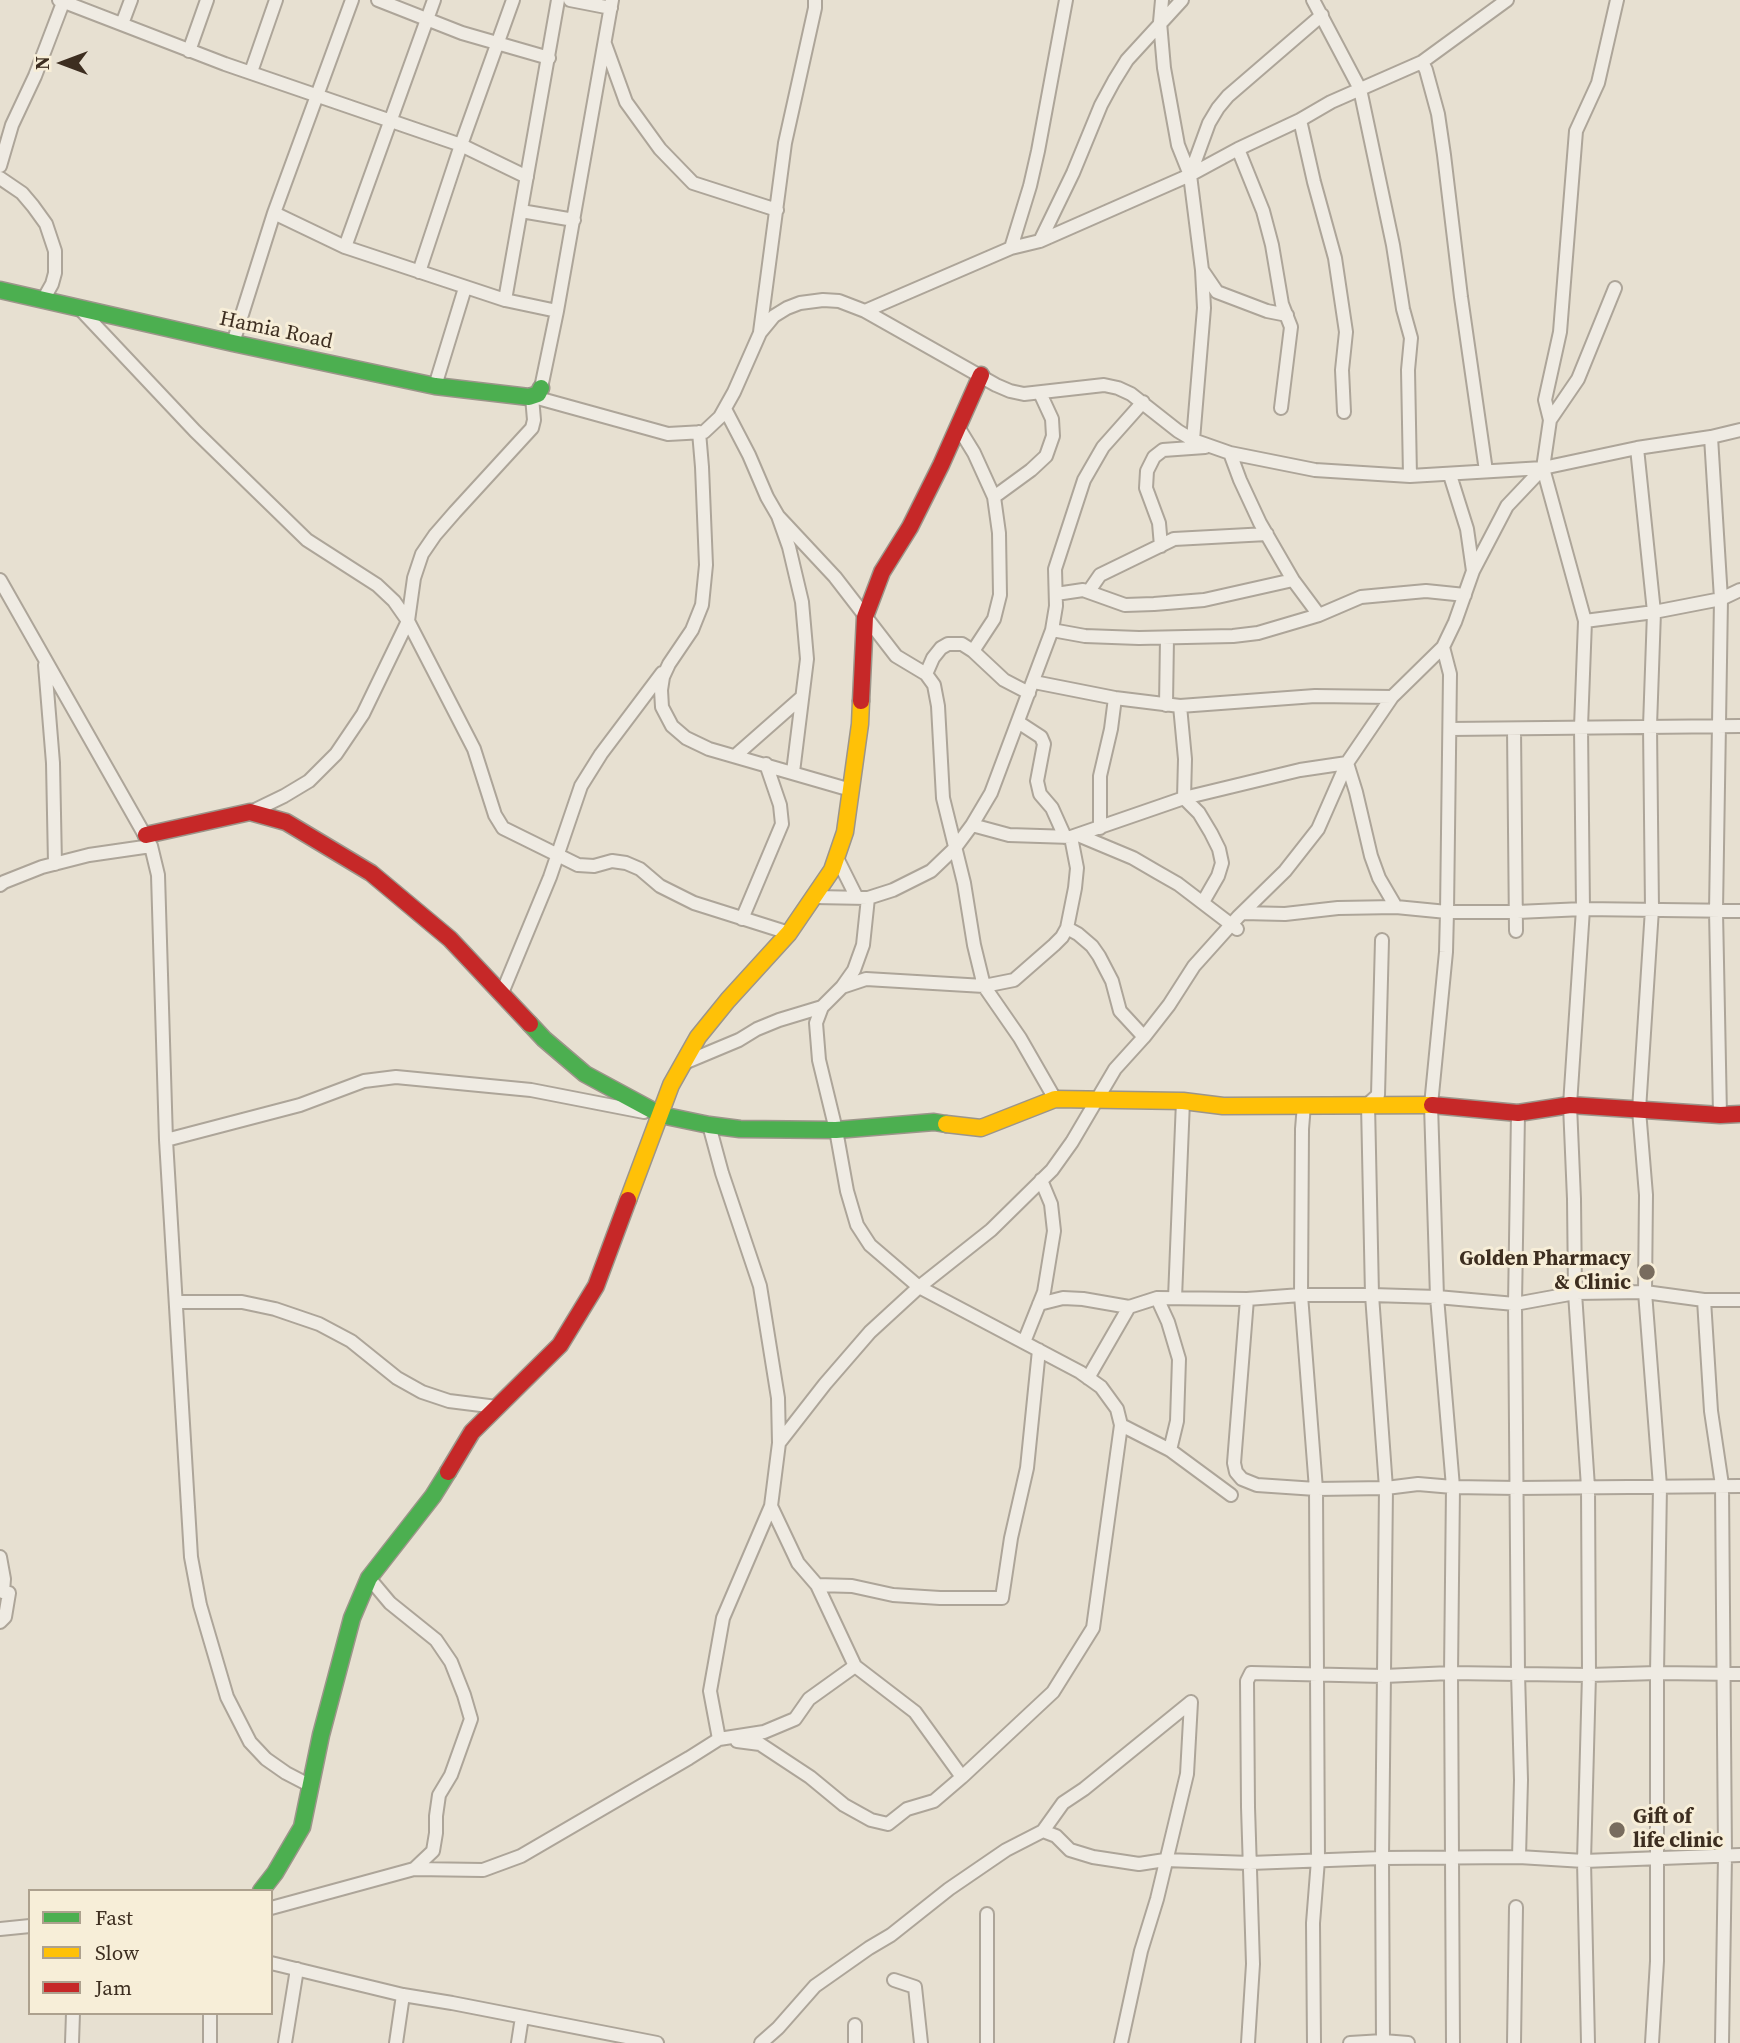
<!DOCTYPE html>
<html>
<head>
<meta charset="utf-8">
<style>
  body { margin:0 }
  #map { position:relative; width:1740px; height:2043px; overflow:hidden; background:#e7e0d1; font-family:"Source Serif 4",serif }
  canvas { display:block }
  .legend { position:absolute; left:28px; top:1889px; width:245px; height:126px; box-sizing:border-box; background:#f7eed8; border:2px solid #ada18e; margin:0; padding:9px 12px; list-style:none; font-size:21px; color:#3d2e20 }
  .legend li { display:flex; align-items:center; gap:14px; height:35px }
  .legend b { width:35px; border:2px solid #ada18e }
  .north { position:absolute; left:28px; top:28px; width:70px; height:70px; -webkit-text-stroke:5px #f7eed8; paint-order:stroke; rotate:270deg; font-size:19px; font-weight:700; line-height:28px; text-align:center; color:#3d2e20 }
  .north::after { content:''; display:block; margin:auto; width:24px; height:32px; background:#3d2e20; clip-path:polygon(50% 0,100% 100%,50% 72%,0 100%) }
</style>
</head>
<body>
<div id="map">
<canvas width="1740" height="2043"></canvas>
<ul class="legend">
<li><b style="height:9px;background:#4caf50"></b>Fast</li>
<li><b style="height:9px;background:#ffc107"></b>Slow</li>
<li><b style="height:9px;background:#c62828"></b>Jam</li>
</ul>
<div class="north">N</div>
</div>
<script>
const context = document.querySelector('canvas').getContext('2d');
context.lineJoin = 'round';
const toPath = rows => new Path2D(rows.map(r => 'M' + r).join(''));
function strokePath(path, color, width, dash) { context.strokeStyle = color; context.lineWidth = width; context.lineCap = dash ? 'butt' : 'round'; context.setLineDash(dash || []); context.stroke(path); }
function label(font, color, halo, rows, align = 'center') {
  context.font = font + ' "Source Serif 4",serif'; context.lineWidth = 6; context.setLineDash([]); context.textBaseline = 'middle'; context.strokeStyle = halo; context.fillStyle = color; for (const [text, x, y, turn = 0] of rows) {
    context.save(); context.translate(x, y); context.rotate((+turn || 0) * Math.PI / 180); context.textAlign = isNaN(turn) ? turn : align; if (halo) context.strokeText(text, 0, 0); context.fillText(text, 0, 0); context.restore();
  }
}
const street = toPath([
  [59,0,225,64,461,145,527,177],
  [378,0,462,33,549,58],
  [570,0,611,8],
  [1162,0,1160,22,1164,68,1178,145,1190,175,1202,270,1204,308,1193,440],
  [1313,0,1360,89,1393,245,1403,309,1411,338,1408,370,1410,476],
  [122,24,131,0],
  [605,44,626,102,660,149,693,183,777,210],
  [189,51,207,0],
  [1422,62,1426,70,1438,114,1444,155,1461,297,1486,471],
  [251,72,276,0],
  [1300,120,1314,182,1335,258,1346,332,1342,370,1344,412],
  [1238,149,1263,211,1272,245,1282,304,1291,327,1281,408],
  [0,166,12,125,35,76,64,0],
  [1190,175,1209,123,1218,108,1228,96,1322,15],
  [0,178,22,193,33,206,46,224,55,251,55,273,52,284,43,300],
  [521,211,574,220],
  [274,213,345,247,505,300,557,311],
  [1040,241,1073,173,1101,105,1114,81,1127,60,1182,0],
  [345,247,434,0],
  [1011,248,1030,186,1038,151,1066,0],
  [1202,270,1217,292,1267,311,1287,315],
  [419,272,461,145,513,0],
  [1615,288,1578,379,1550,420,1543,468,1585,621,1654,612,1721,599,1740,590],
  [505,300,558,0],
  [80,309,195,431,307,540,377,585,394,601,408,621,474,749,495,815,503,828,578,865,594,866,612,861,626,863,640,869,660,886,694,903,789,933],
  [865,311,996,385,1010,391,1024,394,1104,385,1118,388,1131,394,1178,431,1193,440,1230,453,1315,470,1410,476,1543,468,1637,448,1711,437,1740,430],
  [760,332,785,143,815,8,815,0],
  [233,343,274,213,352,0],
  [435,386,465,288],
  [541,388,557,311,612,0],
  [534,397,668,434,704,432,720,417,734,392,760,333,774,316,787,308,800,303,823,300,839,301,865,311,1011,248,1040,241,1190,175,1238,149,1300,120,1331,102,1422,62,1507,0],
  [725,409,749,455,767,497,778,516,789,547,802,602,807,659,793,772],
  [1550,420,1545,400,1560,332,1576,131,1598,83,1617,0],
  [958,427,974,453,994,497,999,533,1000,595,994,619,973,651],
  [699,432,702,467,706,565,702,605,692,630,669,664,663,677,661,690,662,707,672,726,686,738,709,749,851,790],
  [1711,437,1721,599,1716,911,1720,1115],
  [1637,448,1654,612,1650,726,1652,909,1639,1110,1646,1195,1645,1292,1660,1486,1657,1673,1657,1961,1652,2043],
  [994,497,1031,470,1046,456,1053,436,1052,419,1040,393],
  [778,516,835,577,896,656,926,674,934,685,938,706,943,798,964,883,974,945,984,986,1020,1038,1055,1099],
  [1161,546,1159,523,1146,488,1147,471,1154,457,1163,450,1205,447],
  [1473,571,1507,506,1543,468],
  [0,580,151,846,158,875,166,1140,191,1557,200,1605,227,1697,250,1742,266,1759,286,1773,311,1786],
  [1089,591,1100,575,1174,539,1267,534],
  [1056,594,1083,590,1125,605,1154,604,1204,600,1293,580],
  [1319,615,1361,597,1426,591,1465,595],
  [1585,621,1581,727,1583,909,1570,1105,1574,1199,1575,1293,1588,1487,1589,1675,1584,1861,1588,2043],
  [1052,630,1085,636,1139,638,1233,636,1258,633,1319,615,1293,580,1260,523,1240,480,1230,453],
  [1443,647,1450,674,1447,912,1446,952,1431,1105,1437,1297,1453,1487,1451,1673,1453,2043],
  [45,665,53,763,55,864],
  [926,674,933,658,941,648,948,644,962,644,973,651,1004,680,1029,693],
  [1034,682,1115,698,1180,706,1315,696,1392,697],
  [1166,705,1167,638],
  [1180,706,1185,759,1184,798,1199,813,1211,833,1219,849,1222,863,1218,876,1203,902],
  [1018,722,1041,737,1044,744,1037,781,1040,794,1052,808,1065,837],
  [1450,729,1740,726],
  [1514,729,1516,931],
  [735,756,802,697],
  [251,812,284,796,309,781,336,754,363,714,408,621,414,578,422,554,435,535,455,512,532,428,534,420,532,397],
  [972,825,1009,835,1071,837,1184,798,1300,770,1347,763,1356,792,1371,856,1379,878,1396,907],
  [1100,828,1100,776,1111,729,1115,698],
  [1078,835,1133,858,1157,872,1178,884,1237,929],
  [836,856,857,898],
  [0,885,4,882,42,867,89,855,151,846],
  [814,897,868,898,893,890,931,871,955,848,972,825,991,793,1052,630,1056,606,1055,569,1084,480,1103,447,1143,402],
  [1243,913,1285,914,1338,908,1396,907,1447,912,1517,912,1583,909,1740,911],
  [742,919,782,824,780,805,766,764],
  [1067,928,1078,934,1092,946,1099,956,1112,981,1120,1011,1144,1037],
  [1382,940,1378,1095,1368,1104,1372,1295,1386,1488,1382,1858,1383,2043],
  [842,987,866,979,984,986,1014,980,1054,945,1062,937,1067,928,1075,888,1077,868,1071,837],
  [502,993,550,877,581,786,601,754,662,673],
  [684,1063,739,1040,757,1029,779,1020,822,1007],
  [1304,1105,1302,1129,1301,1295,1316,1489,1318,1860,1313,1923,1314,2043],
  [1518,1113,1515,1304,1518,1673,1521,1780,1519,1857],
  [166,1140,300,1105,364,1081,396,1077,531,1090,644,1112],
  [1157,1298,1168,1322,1179,1359,1177,1421,1170,1450],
  [1175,1298,1183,1101],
  [1247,1299,1234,1463,1236,1472,1242,1479,1257,1485,1316,1489,1386,1488,1418,1484,1453,1487,1517,1488,1740,1486],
  [1704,1300,1711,1411,1722,1485,1725,1855,1722,2043],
  [176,1302,242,1302,275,1309,319,1324,351,1341,397,1378,422,1392,449,1401,497,1407],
  [1039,1304,1063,1298,1083,1299,1129,1307],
  [1024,1342,1044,1292,1054,1231,1051,1204,1041,1180],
  [1088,1378,1129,1307,1157,1298,1247,1299,1301,1295,1372,1295,1437,1297,1515,1304,1575,1293,1645,1292,1704,1300,1740,1300],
  [1121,1425,1170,1450,1231,1495],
  [779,1443,825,1384,870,1332,919,1287,991,1230,1052,1170,1072,1142,1115,1069,1144,1037,1169,1005,1194,966,1238,917,1285,871,1318,829,1347,763,1392,697,1443,647,1455,622,1473,571,1467,529,1450,475],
  [771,1506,798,1563,817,1585,855,1666],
  [0,1557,4,1579,3,1592,9,1593,5,1617,0,1622],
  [369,1578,390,1603,436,1640,451,1662,464,1695,471,1719,451,1775,439,1795,436,1816,436,1833,433,1851,414,1869],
  [817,1585,852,1586,893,1595,940,1598,1002,1598,1011,1538,1027,1468,1039,1350],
  [719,1739,764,1732,795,1719,809,1699,855,1666,915,1712,962,1777,1053,1692,1093,1628,1121,1425,1117,1409,1101,1387,1080,1372,919,1287,870,1245,857,1225,847,1191,836,1130,819,1060,816,1023,822,1007,842,987,854,970,863,945,868,898],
  [737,1741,760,1744,810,1777,844,1805,871,1820,888,1824,907,1809,934,1801,962,1777],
  [1043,1831,1056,1836,1070,1850,1093,1857,1139,1864,1165,1860,1250,1863,1382,1858,1519,1857,1584,1861,1740,1855],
  [271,1908,414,1869,483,1870,521,1856,689,1758,719,1739,710,1691,723,1618,771,1506,779,1443,778,1398,760,1286,722,1173,709,1125],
  [987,1914,987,2043],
  [0,1929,30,1926],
  [271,1963,403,1995,452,2003,657,2043],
  [894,1980,915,1987,921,2043],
  [210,2013,210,2043],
  [855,2025,855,2043],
  [72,2043,73,2013],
  [285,2043,297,1969],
  [396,2043,403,1995],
  [518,2043,522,2017],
  [761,2043,778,2028,815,1986,869,1948,891,1935,949,1889,1006,1850,1043,1831,1063,1803,1084,1789,1191,1702],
  [1121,2043,1141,1951,1157,1899,1187,1774,1191,1702],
  [1248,2043,1253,1964,1248,1807,1247,1681,1251,1673,1384,1676,1451,1673,1589,1675,1657,1673,1740,1674],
  [1350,2043,1383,2041,1408,2043],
  [1514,2043,1516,1907]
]);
const fast = toPath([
  [0,290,233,343,435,386,529,397,538,394,541,388],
  [530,1024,544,1039,585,1074,661,1115,709,1125,740,1129,836,1130,934,1122,946,1124],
  [261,1891,275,1873,302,1827,321,1735,352,1618,369,1578,433,1496,448,1472]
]);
const slow = toPath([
  [946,1124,981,1128,1055,1099,1183,1101,1223,1106,1432,1105],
  [628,1200,671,1085,698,1037,728,1000,789,933,832,870,845,832,860,724,861,701]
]);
const jam = toPath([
  [861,701,865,617,882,572,910,527,941,465,981,375],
  [146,835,250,812,286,822,371,873,450,939,530,1024],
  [1432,1105,1518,1113,1570,1105,1720,1115,1740,1114],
  [448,1472,472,1432,560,1345,596,1286,628,1200]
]);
const markers = [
  [1647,1272,9,"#786c5e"],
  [1617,1830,9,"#786c5e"]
];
const streetNames = [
  ["Hamia Road",276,331,12]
];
const poiNames = [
  ["Golden Pharmacy",1631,1260],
  ["& Clinic",1631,1284],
  ["Gift of",1633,1818,"left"],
  ["life clinic",1633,1842,"left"]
];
strokePath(street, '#ada599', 16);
strokePath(fast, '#9c958a', 19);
strokePath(slow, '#9c958a', 19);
strokePath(jam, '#9c958a', 19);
strokePath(street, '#efebe3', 12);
strokePath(fast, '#4caf50', 16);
strokePath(slow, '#ffc107', 16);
strokePath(jam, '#c62828', 16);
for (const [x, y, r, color] of markers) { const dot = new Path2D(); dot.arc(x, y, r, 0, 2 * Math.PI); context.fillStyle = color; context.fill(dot); strokePath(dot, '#f7eed8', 2.5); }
label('21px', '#3d2e20', '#f7eed8', streetNames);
label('bold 21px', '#3d2e20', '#f7eed8', poiNames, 'right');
</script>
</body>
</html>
